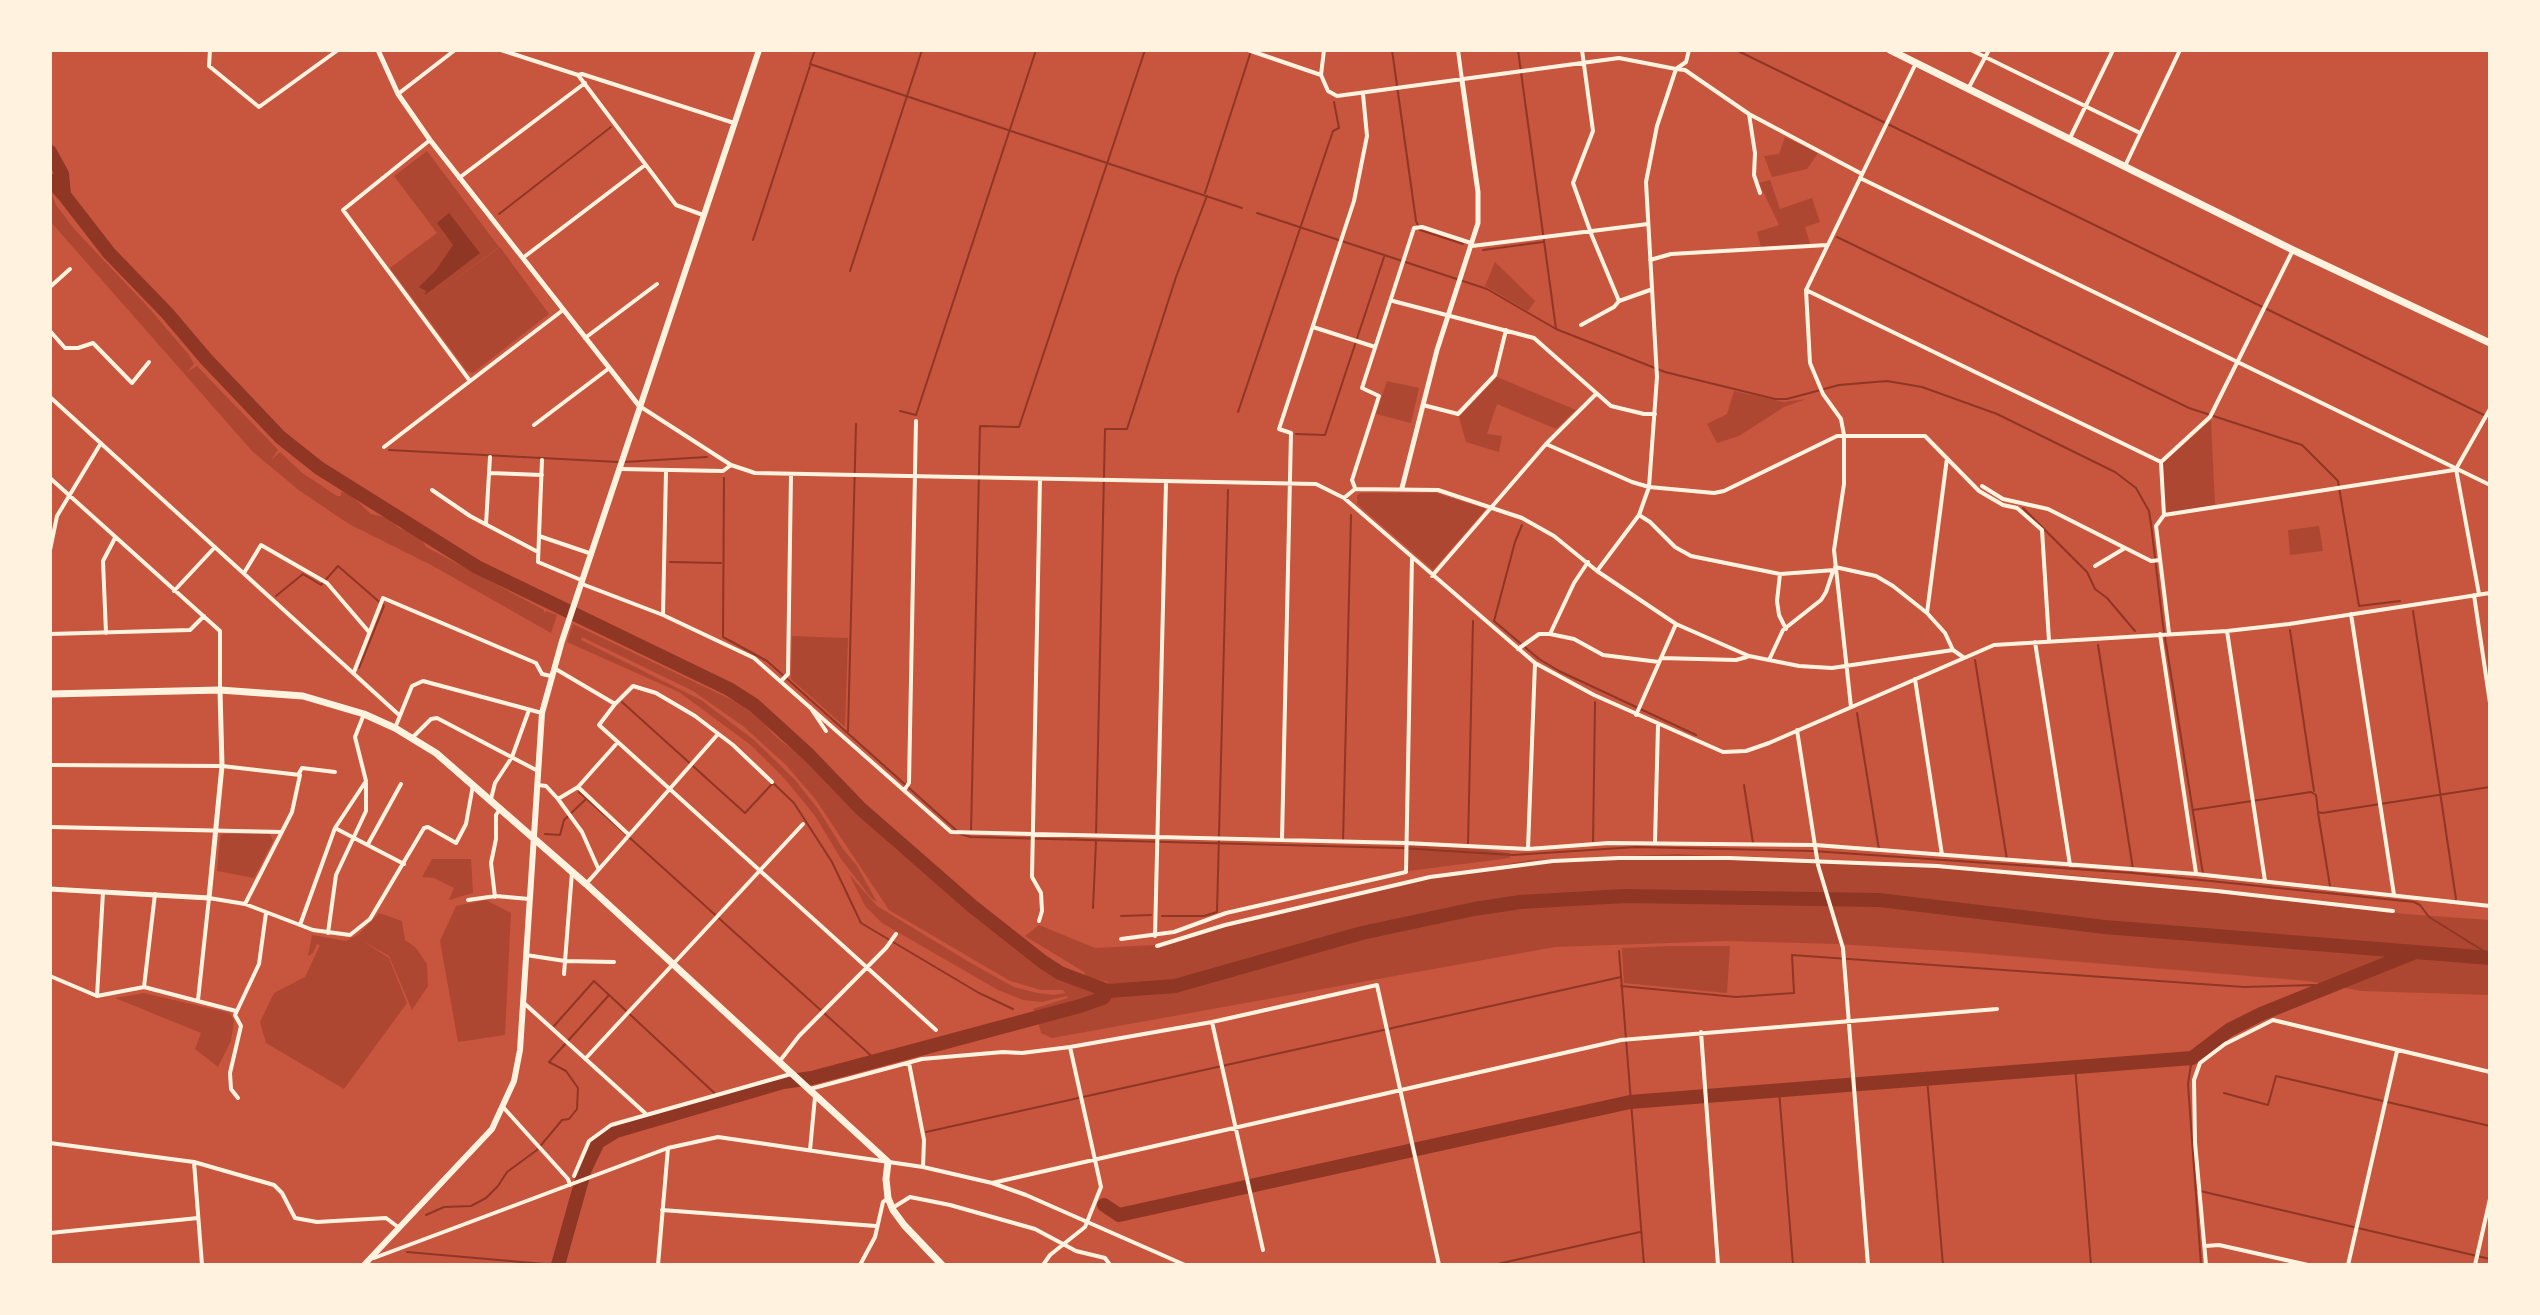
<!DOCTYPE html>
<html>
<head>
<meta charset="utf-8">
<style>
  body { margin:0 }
  #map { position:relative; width:2540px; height:1315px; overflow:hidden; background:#c8553d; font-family:Spectral,serif }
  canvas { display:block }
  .frame { position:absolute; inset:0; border:52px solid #fff3e0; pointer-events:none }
</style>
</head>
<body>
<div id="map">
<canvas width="2540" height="1315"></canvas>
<div class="frame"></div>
</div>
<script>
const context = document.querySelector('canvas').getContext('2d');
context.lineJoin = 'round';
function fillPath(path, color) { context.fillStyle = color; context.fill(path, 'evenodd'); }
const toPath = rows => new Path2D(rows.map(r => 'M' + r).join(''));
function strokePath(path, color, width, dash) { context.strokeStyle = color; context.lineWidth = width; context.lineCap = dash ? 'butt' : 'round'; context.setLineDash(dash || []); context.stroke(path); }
const green = toPath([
  [1785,137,1818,153,1807,169,1772,177,1764,156,1779,154],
  [427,151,499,247,432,296,500,247,549,314,473,373,467,371,390,268,437,233,394,176],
  [1770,180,1780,209,1812,198,1820,222,1805,227,1810,244,1761,247,1757,232,1779,225,1759,183],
  [50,190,56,205,75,230,148,307,189,355,194,364,187,372,197,366,278,450,271,460,280,452,301,472,337,496,341,496,341,492,349,493,371,514,388,518,399,528,419,535,426,547,544,610,544,613,546,611,557,615,551,633,433,566,349,524,300,491,253,452,50,221],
  [1495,262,1535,301,1528,311,1485,286],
  [1497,377,1576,410,1556,429,1497,404,1487,434,1502,436,1499,452,1466,442,1459,417],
  [1387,381,1419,388,1411,423,1376,414],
  [1734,391,1784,402,1806,399,1784,407,1739,436,1717,443,1707,424,1727,414],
  [2211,420,2215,505,2167,513,2165,511,2163,463],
  [1361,493,1436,493,1486,509,1433,570,1357,504,1357,495],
  [2319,526,2323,551,2290,555,2288,530],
  [573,624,751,709,775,736,804,759,838,795,899,852,918,864,984,922,1041,966,1078,985,1097,990,1097,998,1036,1015,1033,1009,1068,998,1067,996,1042,1002,1023,1000,998,990,882,923,865,906,849,874,877,906,969,962,1014,987,1037,993,1055,995,1065,993,1063,990,1041,990,1010,981,889,910,816,800,786,765,743,726,693,691,582,637,581,640,701,700,754,740,795,780,818,809,843,849,857,866,877,902,872,899,841,859,815,816,784,778,752,746,679,692,567,642],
  [792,636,848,638,845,727,791,679],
  [223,834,270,834,273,841,254,878,217,871,220,836],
  [1408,845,1478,849,1510,853,1510,858,1408,871],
  [1678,854,2070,875,2192,887,2405,914,2490,920,2490,995,2361,991,2308,981,1962,952,1837,944,1727,941,1555,947,1052,1038,1041,1033,1038,1021,1099,1003,1108,982,1086,977,1084,972,1025,936,1039,925,1095,948,1155,945,1407,882,1530,860],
  [432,859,471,859,473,893,449,900,454,888,434,878,422,877],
  [486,900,511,913,505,1035,458,1042,440,941,456,906],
  [379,913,402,921,405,940,416,948,427,964,428,986,412,1010,389,956,361,940,389,958,407,1003,344,1089,266,1043,260,1022,274,993,305,977,320,945,317,944,313,953,308,956,312,935,346,941,359,934],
  [1672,946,1730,946,1727,993,1624,983,1622,948],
  [144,993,230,1013,234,1021,231,1041,218,1067,195,1049,201,1033,115,998]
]);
const water = toPath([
  [449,213,480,253,425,295,426,291,419,287,436,270,453,245,437,223]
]);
const stream = toPath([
  [815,50,810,64,1242,208],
  [1392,50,1416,221,1420,230,1463,244],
  [1518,50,1556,329,1665,372,1775,399,1787,399,1839,385,1887,381,1922,387,1997,414,2115,472,2136,488,2149,511,2151,524,2163,625,2203,874],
  [1736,50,2490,418],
  [1205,193,1251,51],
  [1257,213,1487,289,1556,329],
  [499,214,611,127],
  [1837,237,2189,408,2302,445,2338,481,2359,606,2400,601],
  [753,240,810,66],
  [1483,250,1543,242],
  [850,271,922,50],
  [900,411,916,415,1036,50],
  [1238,412,1333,131,1339,128,1334,102],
  [1296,434,1325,435,1384,257],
  [389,450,618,462],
  [624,462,707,457],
  [724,478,723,637,767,661,956,830],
  [2023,508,2087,572,2095,589,2107,598,2135,631],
  [1522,525,1515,542,1494,621,1539,659,1559,671,1696,735],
  [670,562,721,563],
  [276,596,303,574,321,585,338,566,384,606,359,668],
  [2413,611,2456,899],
  [2290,630,2314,791],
  [2098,645,2133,869],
  [1975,660,2007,860],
  [622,702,745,813,773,783,794,803,832,862,861,923,979,993,1013,1009],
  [1857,713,1879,850],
  [848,731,856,424],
  [1744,785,1753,843],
  [579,792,876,1060],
  [2193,810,2311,792,2316,795,2318,812,2322,813,2490,787],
  [2318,813,2330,886],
  [971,832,980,426,1019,427,1145,50],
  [545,834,560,835,564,820,586,799],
  [960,834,971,837,1401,848,1513,855,1636,847,1813,851,2133,873,2414,902,2420,905,2429,917,2490,955],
  [1096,835,1105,429,1127,429,1176,277,1207,196],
  [1343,842,1351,515],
  [1468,844,1473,621],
  [1593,845,1595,702],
  [1093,908,1096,841],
  [1121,916,1151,915],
  [1162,916,1204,916,1217,912,1228,490],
  [1619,951,1644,1265],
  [1621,986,1736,997,1794,993,1792,955,2244,987,2315,985,2319,990],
  [554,1026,594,981,723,1101],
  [2192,1058,2188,1084,2201,1265],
  [2075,1066,2091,1265],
  [1927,1078,1943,1265],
  [1779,1090,1793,1265],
  [2224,1093,2268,1105,2276,1076,2490,1126],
  [926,1132,1621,977],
  [2196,1190,2490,1259],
  [426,1215,444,1207,471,1206,486,1198,498,1186,507,1172,537,1150,562,1120,569,1119,577,1109,578,1088,566,1071,549,1062,609,995],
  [407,1252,556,1265],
  [1493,1265,1640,1232]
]);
const river = toPath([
  [50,152,62,174,64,195],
  [50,180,64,195,109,253,167,313,206,359,280,437,319,468,477,567,729,689,754,705,809,755,861,809,972,906,1043,962,1060,973,1108,991,1175,986,1362,933,1474,909,1520,902,1625,896,1879,900,2105,927,2490,958],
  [1104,1205,1119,1215,1630,1102,2192,1058,2229,1030,2261,1014,2413,953],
  [558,1265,585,1169,598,1142,616,1131,783,1082,812,1078,1080,1006,1103,998,1108,991]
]);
const minor = toPath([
  [210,50,209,66,259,107,338,50],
  [501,50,578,75,676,205,703,215],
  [1248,50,1321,75],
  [1324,50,1321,75,1328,91,1337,96,1619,58,1676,69,1657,126,1646,182,1657,377,1649,487,1639,515,1597,571],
  [1458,50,1462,80],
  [1582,50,1593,131,1573,183,1592,236,1619,301,1650,290],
  [1689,50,1686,62,1676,69,1685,70,1749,114,1862,174],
  [1971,50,2140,133],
  [578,75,582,74,734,123],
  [1968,89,1989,50],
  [398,94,455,50],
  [1749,114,1755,153,1754,175,1760,193],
  [2070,138,2113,50],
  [430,140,343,210,470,381],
  [2125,166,2180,50],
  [459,178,585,83],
  [1860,178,2490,485],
  [1472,246,1648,224],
  [524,257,645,165],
  [1650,260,1671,254,1827,245],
  [50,287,70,269],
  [1806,290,2161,462],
  [1393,301,1534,338,1611,406,1644,414,1655,414],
  [1581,325,1614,307,1619,301],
  [1313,327,1375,347],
  [50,331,65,348,78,348,93,343,132,383,149,362],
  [585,338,657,284],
  [50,397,398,714],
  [1423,405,1458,414,1495,375,1506,330],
  [641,407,731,465,755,473,1316,484,1344,498,1535,663,1594,695,1723,752,1746,751,1769,743,1994,645,2227,631,2289,624,2490,593],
  [534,425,608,369],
  [1546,444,1632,482,1649,487,1714,493,1724,491,1837,436,1925,436,1979,491,2003,505,2017,508,2042,530,2049,641],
  [384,447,563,310],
  [542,460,538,562,581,580],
  [2161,462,2210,417,2293,250],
  [2161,463,2164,515,2156,526,2169,633],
  [620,469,723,471,731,465],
  [490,473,542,475],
  [50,478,220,631,220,690],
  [1982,486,2003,499,2048,509,2151,561,2160,560],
  [1355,488,1352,480,1379,396,1362,388,1414,228,1422,227,1471,243],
  [432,490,470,516,538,552],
  [1344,498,1355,489,1438,490,1522,518,1554,536,1597,571,1676,624,1749,656,1799,666,1832,668,1953,650],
  [1639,515,1650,522,1675,547,1691,556,1780,574,1835,570],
  [2164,515,2454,470],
  [486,524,490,457],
  [539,536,592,554],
  [50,550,57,516,101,443],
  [2095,566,2125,548],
  [1835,567,1876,576,1893,586,1927,613,1945,633,1953,650,1963,657],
  [244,573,261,545,327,583,369,632],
  [1780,574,1777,601,1779,615,1786,629],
  [1432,576,1546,444,1596,394],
  [582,584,663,615,754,658,951,832,1405,843,1528,849,1609,843,1815,845,2196,874,2490,906],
  [174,591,215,547],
  [2479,594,2456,469,2490,409],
  [2474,595,2490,703],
  [1927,613,1947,458],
  [2351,614,2394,895],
  [663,615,666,471],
  [2227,631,2265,881],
  [106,633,103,561,115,538],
  [50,634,190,630,204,616],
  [1550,634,1574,583,1588,562],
  [2160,634,2196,873],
  [2035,642,2070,865],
  [1518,649,1539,634,1550,634,1574,639,1603,655,1659,662],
  [1661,658,1736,660,1747,657],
  [1769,660,1783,630,1821,600,1826,592,1833,571],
  [554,668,615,704,599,725,936,1030],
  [354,672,383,598,536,663,542,674,551,676],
  [1915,679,1942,855],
  [782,680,788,674,791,474],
  [615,704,633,686,656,693,695,716,733,745,772,782],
  [810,707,826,731],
  [1851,707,1834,550,1844,484,1844,435,1841,419,1823,394,1810,363,1806,290,1916,63],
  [1636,715,1676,624],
  [395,728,412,686,423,681,542,713],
  [1797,730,1818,865,1843,948,1868,1265],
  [412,738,431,719,437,718,538,771],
  [50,765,222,766,300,775,292,812,245,904],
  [298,775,302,768,335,772],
  [538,785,546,786,558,799,582,832,598,868],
  [578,787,628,834],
  [905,789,909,783,916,421],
  [491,799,495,783,512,757,529,710],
  [558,799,578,787,618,742],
  [50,827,282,832],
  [335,828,404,864],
  [1282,840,1291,433,1279,429,1354,201,1367,136,1363,94],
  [1655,842,1658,725],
  [368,844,401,784],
  [1528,849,1535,663],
  [586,884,718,734],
  [495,897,491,863,496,839,496,815,500,809],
  [468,900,496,896,529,899],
  [1039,921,1042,911,1041,893,1032,877,1040,479],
  [300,925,335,828,366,781,355,737,364,714],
  [328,933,336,875,366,811,366,783],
  [1155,936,1166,482],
  [1121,939,1174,932,1226,913,1406,872,1412,557],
  [1157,946,1225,925,1430,877,1553,861,1619,858,1729,858,1937,866,2217,891,2393,911],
  [526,955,565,961,614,962],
  [564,974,572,872],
  [50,976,97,996,144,987,236,1011],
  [144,987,155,894],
  [97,996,103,892],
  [198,1000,209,898,245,904,313,930,350,935,370,919,424,828,428,827,456,843,466,824,473,785],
  [525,1004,645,1113],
  [1212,1022,1263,1250],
  [1701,1032,1718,1265],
  [586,1058,803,824],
  [779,1062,799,1036,886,948,896,934],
  [909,1063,924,1140,923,1167],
  [810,1089,922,1059,1003,1052,1022,1053,1070,1047,1212,1022,1377,985,1439,1265],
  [238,1098,231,1089,230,1073,241,1026,235,1015,259,964,266,913],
  [503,1107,568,1179,570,1185],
  [50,1143,194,1162,274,1185,282,1193,295,1218,317,1222,386,1218,398,1227],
  [810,1150,815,1097],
  [194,1162,202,1265],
  [574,1176,589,1141,611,1125,791,1074],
  [992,1183,1621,1040,1997,1009],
  [894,1207,910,1197,950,1205,1035,1229,1076,1251,1105,1258,1110,1265],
  [662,1210,876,1226],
  [50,1233,198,1218],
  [2205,1246,2219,1245,2308,1265],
  [374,1258,668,1148,718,1137,923,1167,992,1183,1026,1195,1185,1265],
  [658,1265,668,1148],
  [860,1265,875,1237,883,1202,888,1198],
  [1043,1265,1050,1255,1085,1227,1101,1187,1070,1047],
  [2206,1265,2195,1142,2194,1080,2200,1063,2225,1044,2273,1020,2490,1072],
  [2348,1265,2397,1051],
  [2475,1265,2490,1199]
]);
const tertiary = toPath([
  [378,50,398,94,430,140,640,407],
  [1402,488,1437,350,1478,223,1478,192,1462,80],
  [50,889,209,898,222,766,220,690]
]);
const secondary = toPath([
  [364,1265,492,1129,514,1081,520,1050,542,713,562,641,759,50]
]);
const primary = toPath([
  [1890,50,2293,250,2490,343],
  [50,694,220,690,303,696,364,714,395,728,436,753,586,884,888,1162,886,1179,888,1198,893,1210,904,1225,942,1265]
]);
fillPath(green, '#ae4732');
fillPath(water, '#8f3625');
strokePath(stream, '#8f3625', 2);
strokePath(river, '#8f3625', 14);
strokePath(minor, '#fff3e0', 4);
strokePath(tertiary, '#fff3e0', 5);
strokePath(secondary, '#fff3e0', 6);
strokePath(primary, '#fff3e0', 7);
</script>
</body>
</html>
